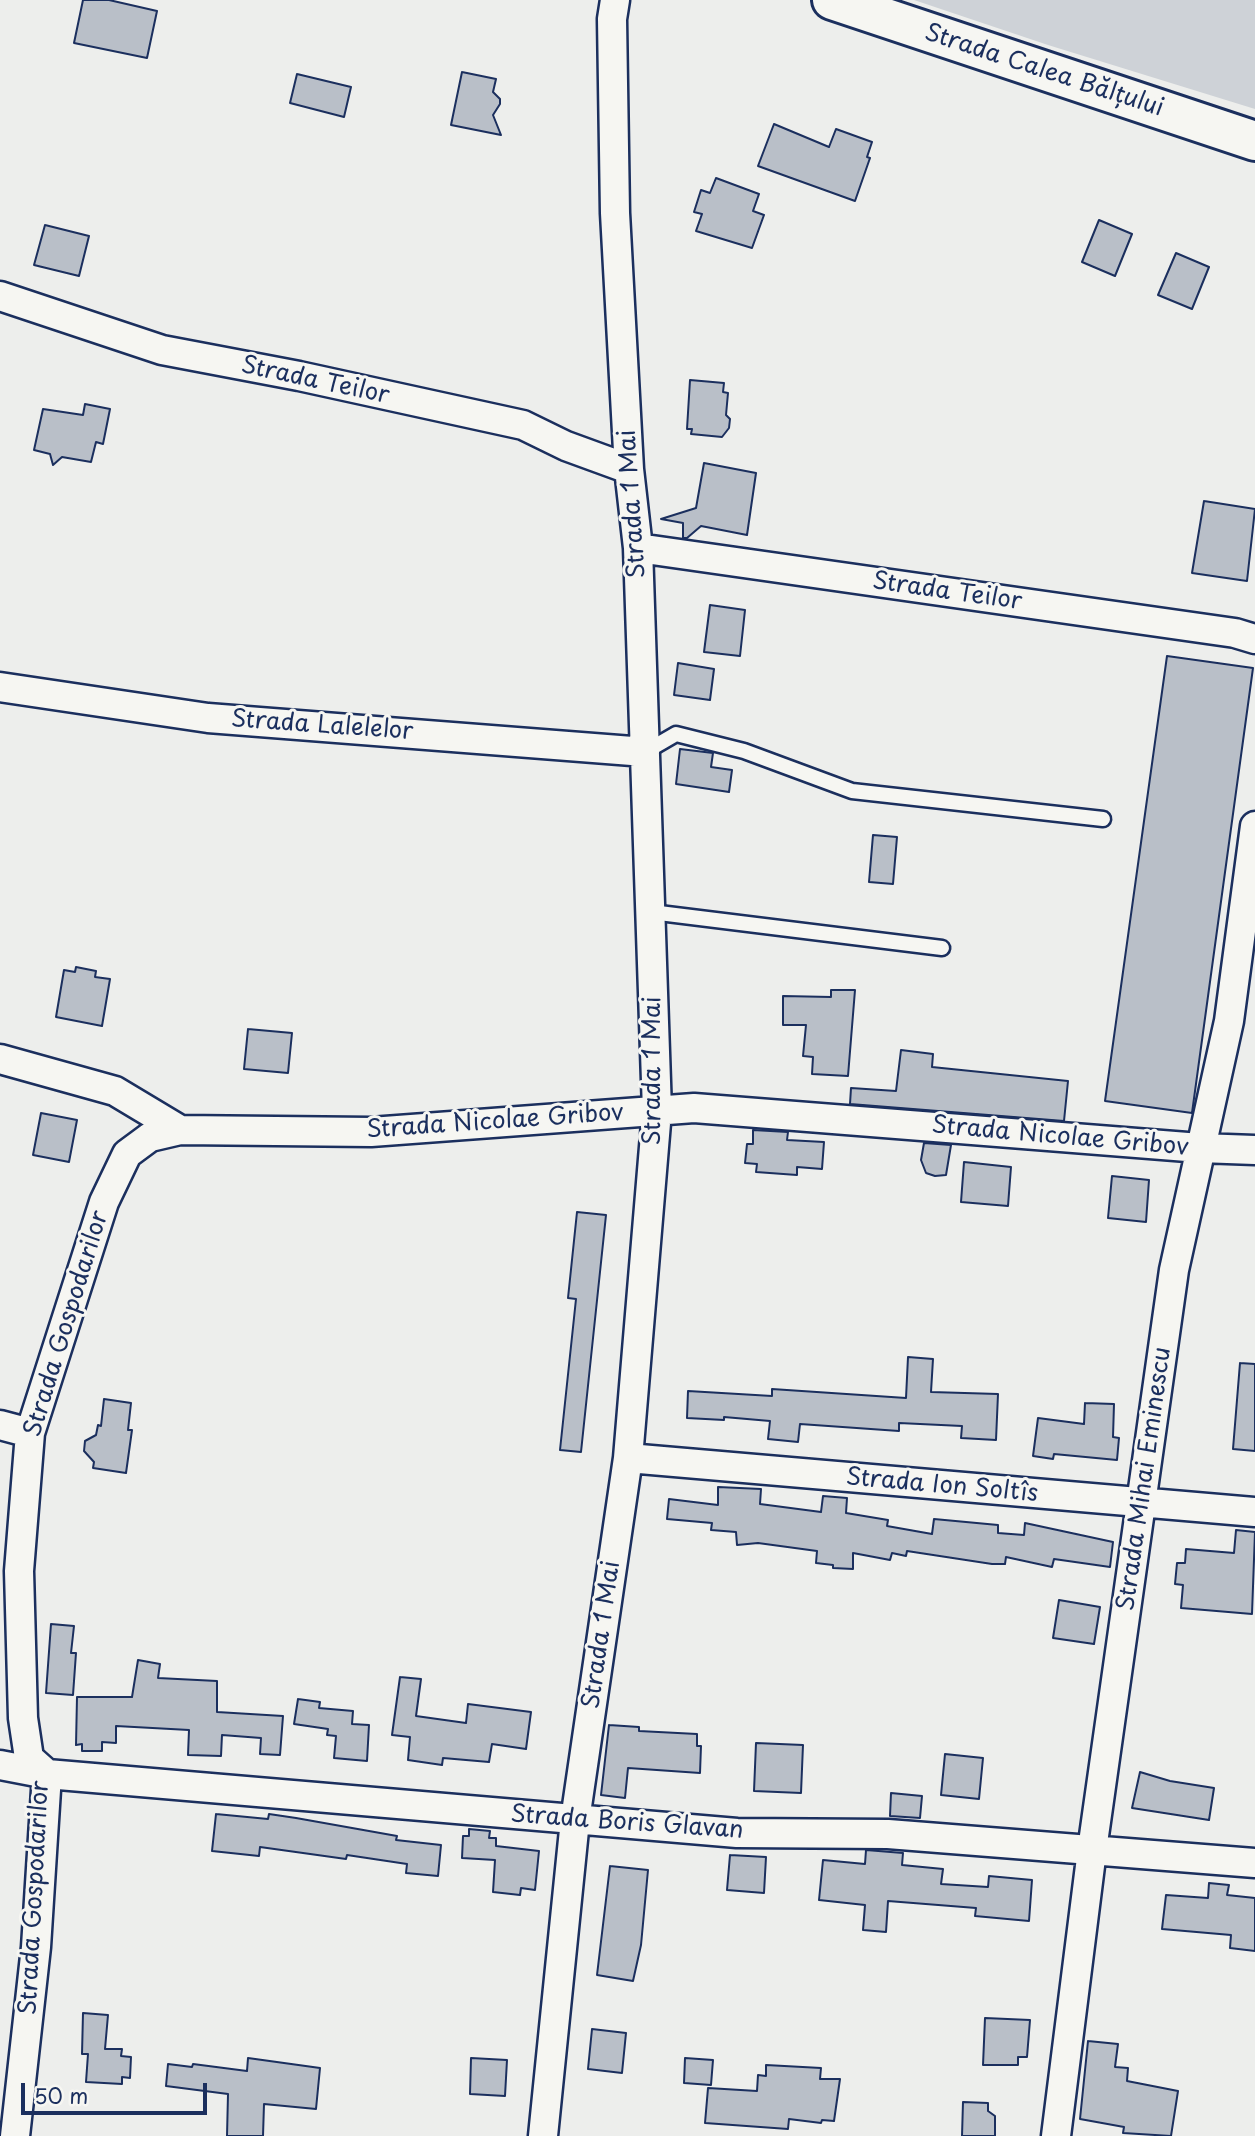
<!DOCTYPE html>
<html>
<head>
<meta charset="utf-8">
<style>
  body { margin:0 }
  #map { position:relative; width:1255px; height:2136px; overflow:hidden; background:#edeeec; font-family:"Playpen Sans",sans-serif }
  canvas { display:block }
  .scale { position:absolute; left:21px; top:2083px; width:186px; height:32px; box-sizing:border-box; border:4px solid #1b2f5e; border-top:0; padding-left:9px; font-size:21px; line-height:24px; white-space:nowrap; color:#1b2f5e; -webkit-text-stroke:5px #f6f6f2; paint-order:stroke }
</style>
</head>
<body>
<div id="map">
<canvas width="1255" height="2136"></canvas>
<div class="scale">50 m</div>
</div>
<script>
const context = document.querySelector('canvas').getContext('2d');
context.lineJoin = 'round';
function fillPath(path, color) { context.fillStyle = color; context.fill(path, 'evenodd'); }
const toPath = rows => new Path2D(rows.map(r => 'M' + r).join(''));
function strokePath(path, color, width, dash) { context.strokeStyle = color; context.lineWidth = width; context.lineCap = dash ? 'butt' : 'round'; context.setLineDash(dash || []); context.stroke(path); }
function label(font, color, halo, rows, align = 'center') {
  context.font = font + ' "Playpen Sans",sans-serif'; context.lineWidth = 6; context.setLineDash([]); context.textBaseline = 'middle'; context.strokeStyle = halo; context.fillStyle = color; for (const [text, x, y, turn = 0] of rows) {
    context.save(); context.translate(x, y); context.rotate((+turn || 0) * Math.PI / 180); context.textAlign = isNaN(turn) ? turn : align; if (halo) context.strokeText(text, 0, 0); context.fillText(text, 0, 0); context.restore();
  }
}
const green = toPath([
  [914,0,1255,0,1255,109,1048,45]
]);
const building = toPath([
  [83,0,109,0,157,11,147,58,74,43,83,0],
  [462,72,496,79,493,92,500,99,500,104,493,115,501,135,451,125,462,72],
  [297,74,351,87,344,117,290,103,297,74],
  [774,124,829,147,836,129,872,142,867,157,870,158,855,201,758,166,774,124],
  [716,178,759,194,753,211,764,215,752,248,696,231,702,214,694,212,701,190,710,193,716,178],
  [1099,220,1132,234,1115,276,1082,262,1099,220],
  [45,225,89,236,79,276,34,265,45,225],
  [1176,253,1209,267,1192,309,1158,295,1176,253],
  [690,380,724,383,723,392,728,393,726,415,730,419,729,428,722,437,691,434,692,429,687,429,690,380],
  [85,404,110,409,103,444,96,442,91,462,62,457,53,465,50,454,34,450,43,409,83,415,85,404],
  [704,463,756,473,747,535,701,526,687,538,683,538,683,523,661,519,696,508,704,463],
  [1204,501,1255,509,1247,581,1192,573,1204,501],
  [710,605,745,610,740,656,704,652,710,605],
  [1167,656,1253,668,1192,1113,1105,1101,1167,656],
  [678,663,714,669,710,700,674,695,678,663],
  [680,749,713,753,711,767,732,770,729,792,676,784,680,749],
  [873,835,897,837,893,884,869,882,873,835],
  [76,967,96,971,95,977,110,979,102,1026,56,1017,64,970,75,972,76,967],
  [831,990,855,990,848,1076,812,1074,813,1057,803,1056,806,1025,783,1025,783,996,831,997,831,990],
  [248,1029,292,1033,288,1073,244,1069,248,1029],
  [901,1050,933,1054,932,1067,1068,1081,1064,1121,850,1104,851,1088,896,1091,901,1050],
  [41,1113,77,1120,69,1162,33,1155,41,1113],
  [753,1130,788,1132,787,1140,824,1142,822,1169,797,1167,797,1175,756,1172,757,1164,745,1163,747,1144,753,1144,753,1130],
  [924,1143,951,1145,946,1175,935,1176,926,1173,921,1160,924,1143],
  [964,1162,1011,1167,1008,1206,961,1202,964,1162],
  [1112,1176,1149,1180,1146,1222,1108,1218,1112,1176],
  [577,1212,606,1215,581,1452,560,1450,576,1299,568,1298,577,1212],
  [908,1357,933,1359,931,1392,998,1394,996,1440,961,1438,962,1426,899,1423,899,1431,800,1424,798,1442,768,1439,770,1421,724,1417,724,1420,687,1418,688,1391,772,1396,772,1389,906,1398,908,1357],
  [1240,1363,1255,1364,1255,1451,1233,1449,1240,1363],
  [104,1399,131,1403,128,1430,132,1430,126,1473,93,1468,94,1462,84,1451,85,1441,96,1435,98,1425,101,1426,104,1399],
  [1085,1403,1114,1404,1113,1437,1119,1438,1117,1460,1054,1454,1053,1459,1033,1456,1038,1418,1084,1424,1085,1403],
  [718,1487,761,1489,760,1504,821,1512,823,1496,847,1498,846,1513,888,1520,887,1526,932,1534,934,1519,998,1525,998,1533,1024,1535,1025,1523,1113,1542,1110,1567,1054,1559,1052,1567,1006,1557,1005,1564,992,1564,907,1551,906,1556,892,1553,890,1560,853,1553,853,1569,833,1568,833,1565,816,1563,817,1551,758,1543,737,1545,736,1532,711,1530,712,1523,667,1519,669,1499,718,1505,718,1487],
  [1236,1530,1255,1532,1252,1614,1181,1608,1183,1585,1175,1584,1177,1563,1185,1563,1186,1549,1234,1553,1236,1530],
  [1059,1600,1100,1607,1094,1644,1053,1638,1059,1600],
  [51,1624,74,1626,71,1653,76,1653,73,1695,46,1693,51,1624],
  [138,1660,160,1664,158,1678,217,1681,217,1712,283,1716,280,1755,260,1754,261,1738,222,1735,221,1756,188,1755,189,1730,116,1726,116,1743,102,1742,102,1751,82,1751,82,1744,76,1745,77,1697,132,1697,138,1660],
  [400,1677,421,1679,416,1716,466,1723,468,1704,531,1712,526,1749,492,1744,489,1762,443,1758,442,1765,408,1760,410,1737,392,1735,400,1677],
  [298,1699,320,1702,319,1708,353,1711,352,1724,369,1725,367,1761,334,1758,336,1736,327,1735,328,1729,294,1724,298,1699],
  [609,1725,639,1727,639,1731,697,1734,697,1746,701,1746,700,1773,628,1768,625,1798,601,1795,609,1725],
  [756,1743,803,1745,801,1793,754,1791,756,1743],
  [945,1754,983,1758,979,1799,941,1795,945,1754],
  [1140,1772,1170,1781,1214,1788,1209,1820,1132,1808,1140,1772],
  [891,1793,922,1796,920,1818,890,1816,891,1793],
  [216,1814,268,1819,269,1814,296,1818,397,1836,396,1840,441,1845,438,1876,406,1873,407,1864,347,1855,346,1859,260,1847,259,1856,212,1851,216,1814],
  [469,1829,490,1831,489,1838,496,1838,496,1846,539,1851,535,1890,521,1888,520,1895,493,1892,495,1860,462,1858,463,1836,469,1836,469,1829],
  [866,1850,903,1853,902,1865,943,1869,941,1884,988,1887,989,1876,1032,1880,1029,1921,975,1916,976,1908,888,1901,886,1932,863,1930,865,1905,819,1900,823,1860,865,1864,866,1850],
  [730,1855,766,1857,764,1893,727,1890,730,1855],
  [610,1866,648,1870,641,1945,633,1981,597,1975,610,1866],
  [1209,1883,1229,1885,1227,1895,1255,1898,1255,1951,1230,1948,1231,1935,1162,1929,1166,1895,1208,1898,1209,1883],
  [83,2013,108,2015,105,2049,122,2049,121,2056,131,2057,130,2078,122,2077,122,2084,86,2082,88,2054,82,2054,83,2013],
  [985,2018,1030,2020,1027,2057,1018,2057,1018,2065,983,2065,985,2018],
  [592,2029,626,2033,622,2073,588,2069,592,2029],
  [1088,2041,1118,2044,1115,2067,1128,2068,1127,2081,1178,2091,1171,2136,1123,2133,1124,2127,1080,2119,1088,2041],
  [248,2058,320,2068,316,2109,264,2104,263,2136,227,2136,228,2094,166,2086,168,2064,192,2067,193,2064,247,2071,248,2058],
  [471,2058,507,2060,505,2096,470,2094,471,2058],
  [685,2058,713,2060,711,2085,684,2083,685,2058],
  [766,2065,821,2068,820,2079,840,2079,834,2121,822,2120,821,2123,789,2119,788,2129,705,2123,708,2088,757,2091,758,2075,766,2076,766,2065],
  [963,2102,988,2103,988,2111,995,2116,995,2136,962,2136,963,2102]
]);
const lane = toPath([
  [645,752,676,734,744,751,852,791,1103,819],
  [651,912,942,948]
]);
const street = toPath([
  [0,296,162,350,299,376,523,425,566,446,629,469],
  [638,548,1235,633,1255,639],
  [0,687,208,718,645,752],
  [0,1059,115,1091,180,1130,371,1132,694,1108,1200,1148,1255,1150],
  [0,1425,30,1433],
  [628,1458,1255,1512],
  [0,1765,47,1774,737,1833,888,1834,1255,1863],
  [15,2136,36,1947,47,1774,29,1758,23,1718,19,1571,30,1433,104,1202,127,1154,150,1137,180,1130],
  [543,2136,575,1820,628,1458,657,1111,638,548,629,469,615,213,612,19,615,0],
  [1056,2136,1092,1850,1174,1270,1229,1021,1255,826]
]);
const primary = toPath([
  [832,0,1255,141]
]);
const streetNames = [
  ["Strada Calea Bălțului",1044,71,18],
  ["Strada Teilor",315,381,12],
  ["Strada 1 Mai",633,504,-94],
  ["Strada Teilor",947,592,8],
  ["Strada Lalelelor",322,726,4],
  ["Strada 1 Mai",653,1071,-90],
  ["Strada Nicolae Gribov",495,1122,-4],
  ["Strada Nicolae Gribov",1060,1137,5],
  ["Strada Gospodarilor",67,1324,-73],
  ["Strada Mihai Eminescu",1145,1479,-82],
  ["Strada Ion Soltîs",942,1486,5],
  ["Strada 1 Mai",602,1635,-82],
  ["Strada Boris Glavan",627,1823,4],
  ["Strada Gospodarilor",35,1898,-87]
];
fillPath(green, '#ced2d7');
fillPath(building, '#b9bfc8');
strokePath(building, '#1b2f5e', 2);
strokePath(lane, '#1b2f5e', 19);
strokePath(street, '#1b2f5e', 33);
strokePath(primary, '#1b2f5e', 44);
strokePath(lane, '#f6f6f2', 14);
strokePath(street, '#f6f6f2', 28);
strokePath(primary, '#f6f6f2', 38);
label('24px', '#1b2f5e', '#f6f6f2', streetNames);
</script>
</body>
</html>
